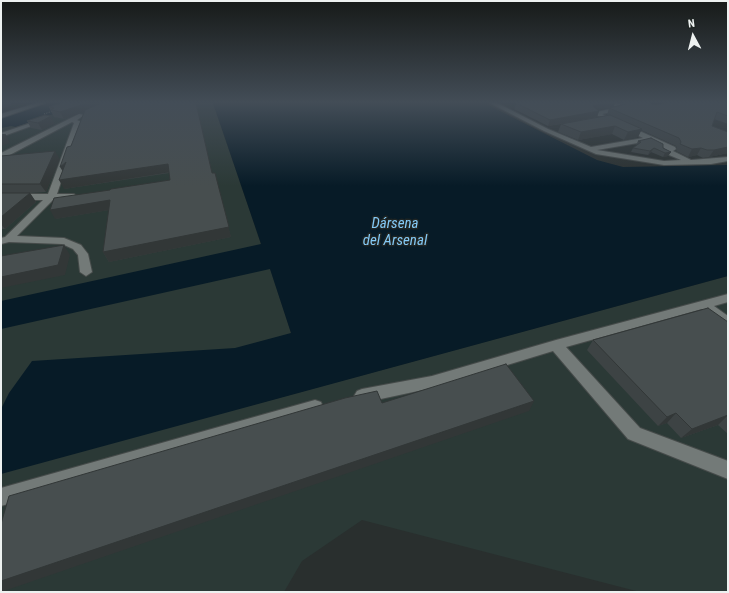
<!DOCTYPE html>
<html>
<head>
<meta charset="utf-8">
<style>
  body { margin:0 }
  #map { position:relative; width:729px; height:593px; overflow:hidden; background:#292f2e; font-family:"Roboto Condensed",sans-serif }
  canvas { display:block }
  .frame { position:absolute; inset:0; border:2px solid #edf1f0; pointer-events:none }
  .north { position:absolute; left:673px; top:16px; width:40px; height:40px; -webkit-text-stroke:3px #1f2524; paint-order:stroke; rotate:353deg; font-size:11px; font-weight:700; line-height:16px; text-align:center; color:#edf1f0 }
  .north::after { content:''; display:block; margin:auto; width:14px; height:18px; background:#edf1f0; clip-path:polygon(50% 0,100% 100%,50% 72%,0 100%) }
</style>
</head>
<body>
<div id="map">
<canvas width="729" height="593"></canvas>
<div class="frame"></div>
<div class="north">N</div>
</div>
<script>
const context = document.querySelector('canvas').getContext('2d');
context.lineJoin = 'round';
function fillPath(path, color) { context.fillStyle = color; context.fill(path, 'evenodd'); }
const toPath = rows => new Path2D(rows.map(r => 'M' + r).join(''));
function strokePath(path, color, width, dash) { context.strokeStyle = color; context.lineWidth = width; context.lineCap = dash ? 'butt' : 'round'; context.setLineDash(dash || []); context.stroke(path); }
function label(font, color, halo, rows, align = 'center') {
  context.font = font + ' "Roboto Condensed",sans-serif'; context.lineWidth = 3; context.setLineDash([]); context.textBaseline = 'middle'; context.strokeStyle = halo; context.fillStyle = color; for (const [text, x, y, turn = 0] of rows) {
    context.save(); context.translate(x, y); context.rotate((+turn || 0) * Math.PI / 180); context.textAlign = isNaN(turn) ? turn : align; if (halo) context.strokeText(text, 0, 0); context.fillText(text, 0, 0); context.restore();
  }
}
const built = toPath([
  [85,103,213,103,261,244,248,273,270,268,291,333,245,407,728,276,728,592,640,592,362,520,302,561,284,592,1,592,1,128,11,126,16,127]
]);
const water = toPath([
  [45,103,85,103,16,127,11,126,1,128,1,117],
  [213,103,484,103,597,160,623,167,728,165,728,276,1,474,1,409,9,393,32,361,235,348,291,333,270,269,1,329,1,301,261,244]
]);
const path = toPath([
  [44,114,53,111]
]);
const minor = toPath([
  [37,103,45,103,1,118,1,114,37,103],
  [490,103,497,103,548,129,591,147,643,138,592,113,615,108,615,106,608,103,616,103,620,104,622,110,602,114,675,147,676,149,673,151,691,160,728,157,728,161,711,164,664,165,596,154,544,131,490,103],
  [649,141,664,148,661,150,662,152,681,160,664,161,597,150,649,141],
  [79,114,84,115,77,120,81,122,57,194,74,194,78,197,74,200,53,200,17,236,64,238,81,245,88,254,92,272,86,276,80,272,78,255,73,249,62,244,9,242,1,244,1,238,5,237,43,200,1,200,1,194,48,194,74,123,72,122,4,158,1,158,1,153,79,114],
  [43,119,48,120,1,137,1,133,43,119],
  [728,294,728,302,714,306,728,316,728,327,702,309,566,347,640,428,728,461,728,479,628,439,553,351,432,388,362,403,357,401,354,396,357,391,362,389,432,376,556,340,728,294],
  [315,400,321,402,323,407,321,412,315,414,1,506,1,488,315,400]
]);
const wall = toPath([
  [196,103,212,173,231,237,109,262,103,252,109,210,55,219,110,190,170,180,169,173,64,189,71,146,84,112,64,119,54,117,49,107],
  [502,103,615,103,613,107,599,110,599,111,597,117,609,115,607,115,609,108,621,105,620,103,649,103,655,105,728,103,728,124,714,119,712,126,728,132,728,153,709,157,703,158,697,155,688,157,676,151,677,149,676,146,641,130,638,137,624,140,612,134,578,140,558,132,561,124,548,126,514,109,516,103],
  [27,121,55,123,42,130,31,128],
  [638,141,663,148,671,152,668,156,663,157,651,152,648,155,631,152,633,148,637,145,636,145],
  [1,156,60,159,46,192,30,193,36,202,5,229,1,229],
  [728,322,728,434,718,425,681,438,667,423,658,426,587,350,593,340]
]);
const shadedWall = toPath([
  [1,103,11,103,12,106,1,109],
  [87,103,109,103,64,119,60,112],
  [607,103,615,103,613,107,591,112,593,106],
  [599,111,597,117,548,126,550,120],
  [51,116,55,124,42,130,38,123],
  [615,126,612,134,578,140,581,132],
  [642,129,638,137,624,140,628,132],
  [6,135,10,143,1,146,1,136],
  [728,147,728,153,709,157,714,150],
  [654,148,651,152,648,155,650,151],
  [701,148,697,155,688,157,692,149],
  [55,151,60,159,46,192,40,184],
  [671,152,668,156,663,157,665,153],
  [66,162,65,175,60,167],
  [168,164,171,172,64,189,59,180],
  [215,173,231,237,109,262,103,252],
  [30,193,36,202,5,229,1,224,1,217],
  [110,200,115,209,55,219,50,210],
  [64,245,70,255,65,275,1,288,1,277],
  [534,401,529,411,1,592,1,581],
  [676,413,667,423,658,426,667,417],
  [728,415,718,425,681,438,692,429]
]);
const building = toPath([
  [62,103,87,103,60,112,51,110,54,108,49,107,62,103],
  [101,103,196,103,212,173,215,173,229,227,103,252,110,200,50,210,54,198,110,190,111,189,170,180,168,164,59,180,66,162,60,167,67,147,71,146,85,110,101,103],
  [516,103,607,103,593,106,599,111,550,120,516,103],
  [625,103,649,103,655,105,668,103,728,103,728,116,717,112,712,126,728,132,728,147,714,150,707,150,701,148,692,149,680,144,681,142,679,138,609,108,626,104,625,103],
  [45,115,51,116,38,123,27,121,45,115],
  [610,115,642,129,628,132,615,126,581,132,561,124,610,115],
  [1,134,6,135,1,136,1,134],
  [651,138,663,144,663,148,671,152,665,153,654,148,650,151,633,148,641,142,638,141,651,138],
  [55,151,40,184,1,184,1,156,55,151],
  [1,193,30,193,1,217,1,193],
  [64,245,58,265,1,277,1,256,64,245],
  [708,308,728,322,728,415,692,429,676,413,667,417,593,340,708,308],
  [506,364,534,401,1,581,1,524,9,496,345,398,377,391,382,403,506,364]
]);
const waterNames = [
  ["Dársena",395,224],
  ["del Arsenal",395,241]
];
fillPath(built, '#2b3936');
fillPath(water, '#071b27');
strokePath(minor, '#464b4a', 2);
strokePath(path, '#939897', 1, [1, 1.5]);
fillPath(minor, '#737a78');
fillPath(wall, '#3d4344');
fillPath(shadedWall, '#323737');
fillPath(building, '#474e4f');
strokePath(building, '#323737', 1);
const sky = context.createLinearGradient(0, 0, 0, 186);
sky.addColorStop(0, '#171a19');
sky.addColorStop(0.55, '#434d57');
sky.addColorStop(1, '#434d5700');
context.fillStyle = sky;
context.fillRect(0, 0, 729, 186);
label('italic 15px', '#84caf6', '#1f2524', waterNames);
</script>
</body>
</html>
